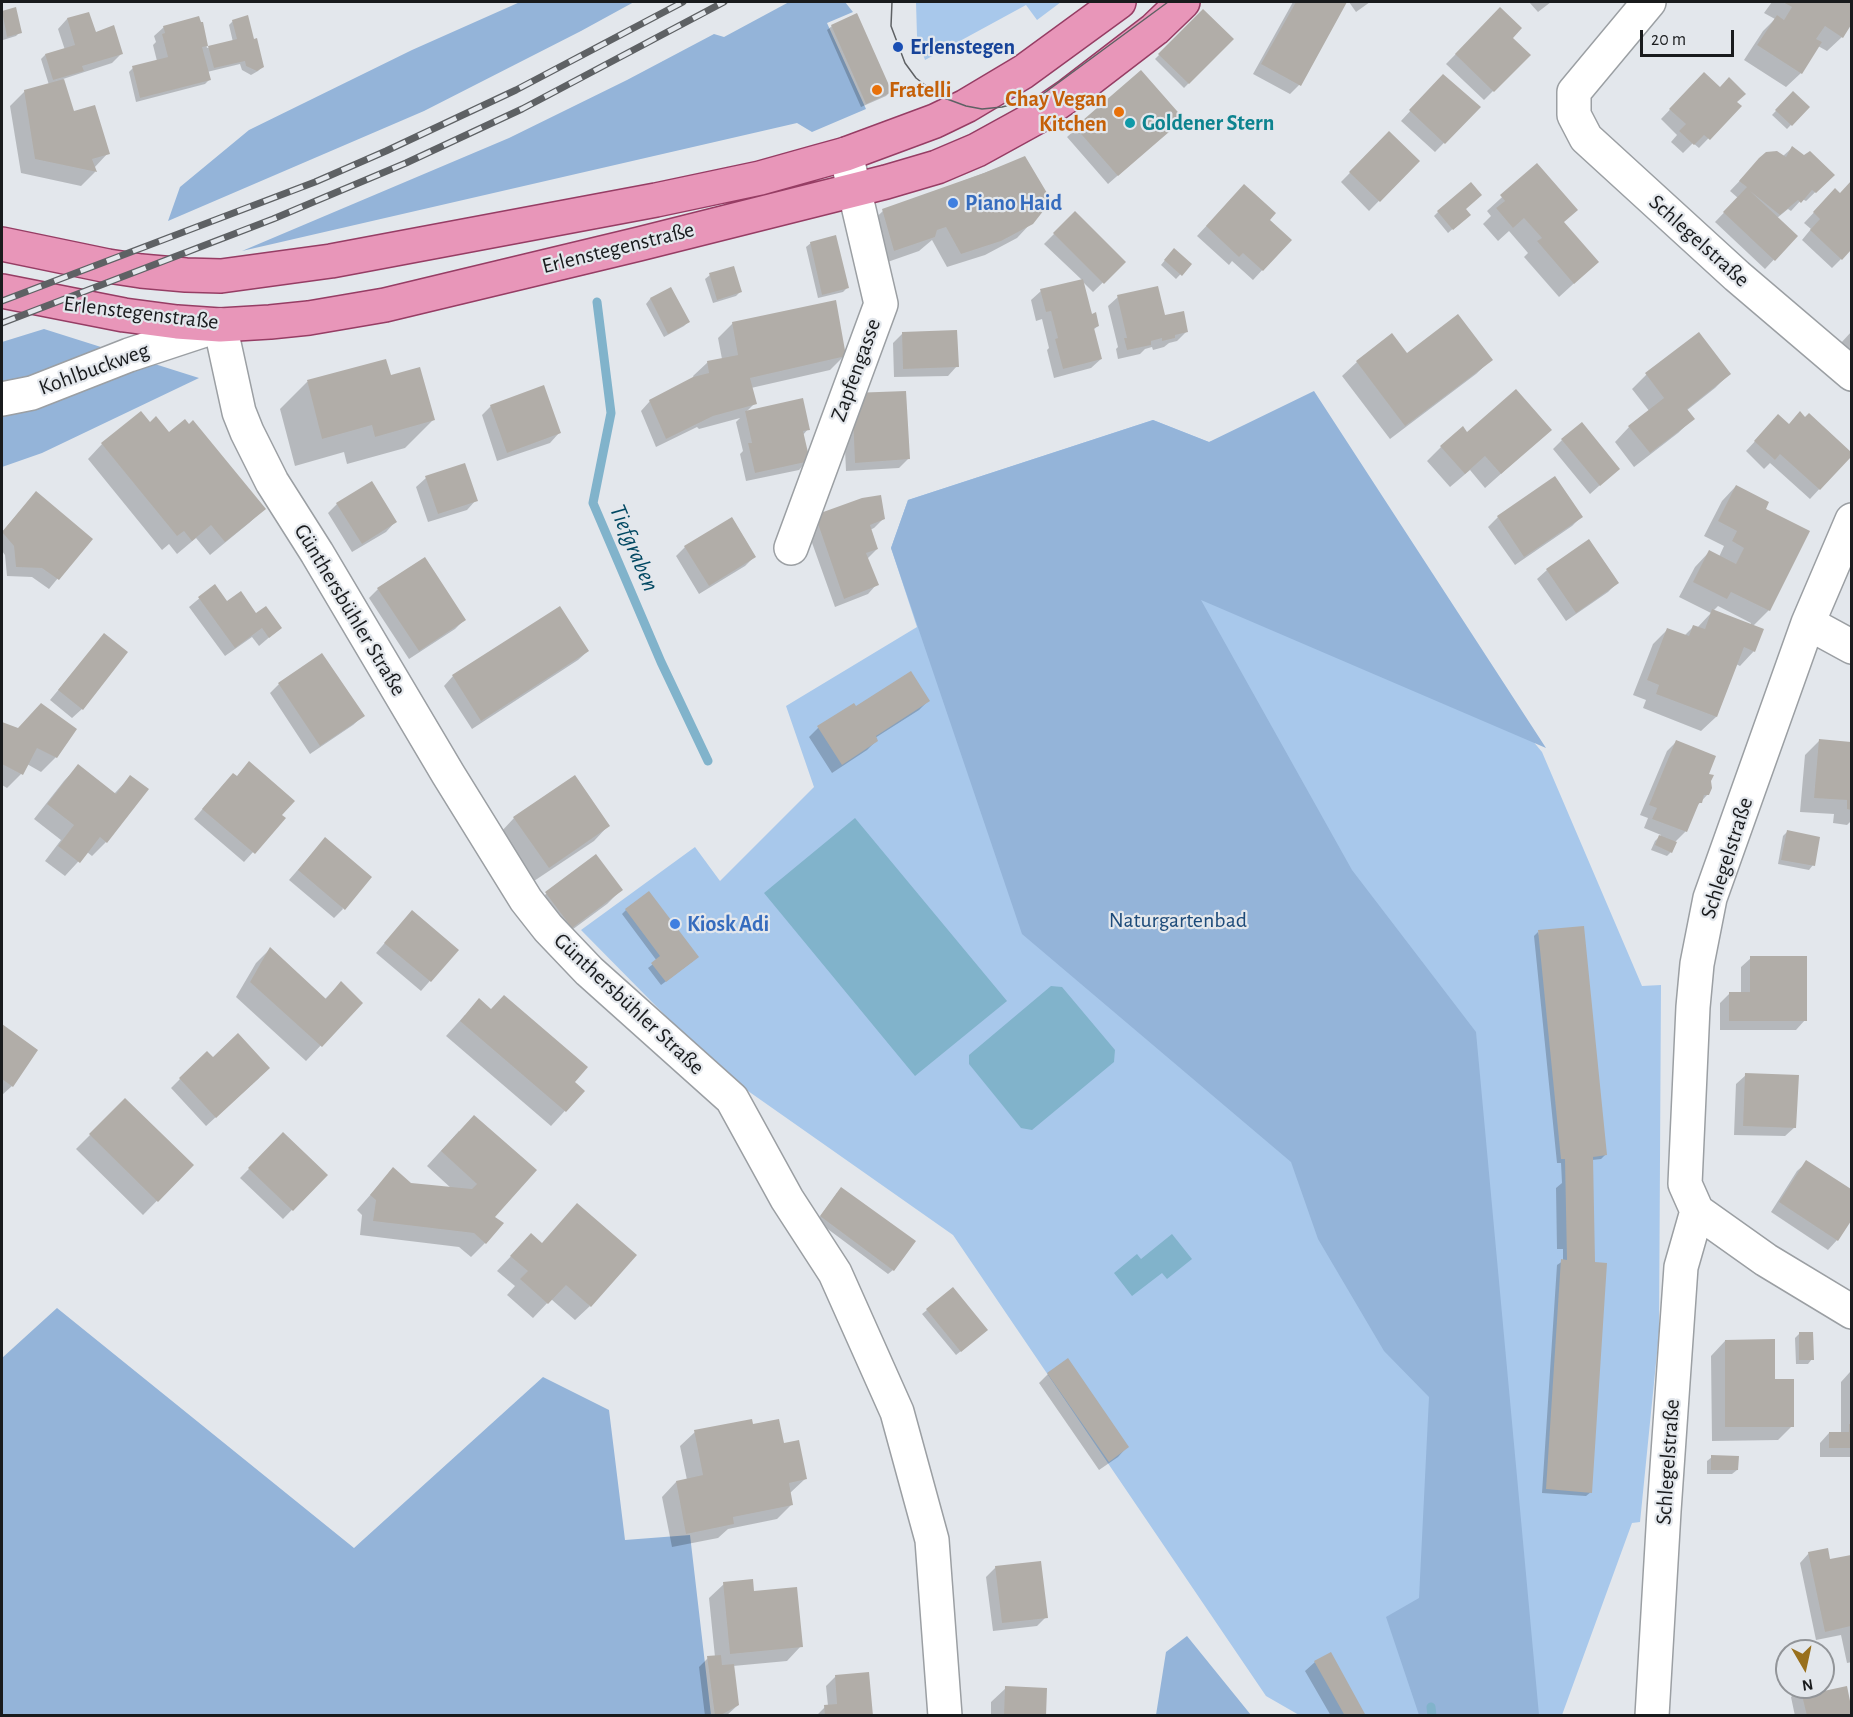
<!DOCTYPE html>
<html>
<head>
<meta charset="utf-8">
<style>
  body { margin:0 }
  #map { position:relative; width:1853px; height:1717px; overflow:hidden; background:#e3e7ec; font-family:"Alegreya Sans",sans-serif }
  canvas { display:block }
  .frame { position:absolute; inset:0; border:3px solid #191b1d; pointer-events:none }
  .north { position:absolute; left:1775px; top:1639px; width:60px; height:60px; box-sizing:border-box; background:#e3e7ec; border:2px solid #929599; border-radius:50%; rotate:171deg; font-size:16px; font-weight:700; line-height:24px; text-align:center; color:#191b1d }
  .north::after { content:''; display:block; margin:auto; width:21px; height:27px; background:#99701c; clip-path:polygon(50% 0,100% 100%,50% 72%,0 100%) }
  .scale { position:absolute; left:1640px; top:30px; width:94px; height:27px; box-sizing:border-box; border:3px solid #191b1d; border-top:0; padding-left:8px; font-size:18px; line-height:21px; white-space:nowrap; color:#191b1d; -webkit-text-stroke:4px #e3e7ec; paint-order:stroke }
</style>
</head>
<body>
<div id="map">
<canvas width="1853" height="1717"></canvas>
<div class="frame"></div>
<div class="north">N</div>
<div class="scale">20 m</div>
</div>
<script>
const context = document.querySelector('canvas').getContext('2d');
context.lineJoin = 'round';
function fillPath(path, color) { context.fillStyle = color; context.fill(path, 'evenodd'); }
const toPath = rows => new Path2D(rows.map(r => 'M' + r).join(''));
function strokePath(path, color, width, dash) { context.strokeStyle = color; context.lineWidth = width; context.lineCap = dash ? 'butt' : 'round'; context.setLineDash(dash || []); context.stroke(path); }
function label(font, color, halo, rows, align = 'center') {
  context.font = font + ' "Alegreya Sans",sans-serif'; context.lineWidth = 4.5; context.setLineDash([]); context.textBaseline = 'middle'; context.strokeStyle = halo; context.fillStyle = color; for (const [text, x, y, turn = 0] of rows) {
    context.save(); context.translate(x, y); context.rotate((+turn || 0) * Math.PI / 180); context.textAlign = isNaN(turn) ? turn : align; if (halo) context.strokeText(text, 0, 0); context.fillText(text, 0, 0); context.restore();
  }
}
const green = toPath([
  [916,2,1061,2,1037,20,1026,5,925,60,917,36],
  [1153,420,1209,442,1271,425,1542,752,1642,986,1661,985,1659,1333,1640,1522,1632,1523,1562,1715,1299,1715,1266,1696,953,1235,721,1072,581,930,695,847,720,881,814,787,786,706,917,627,891,548,908,500]
]);
const forest = toPath([
  [520,2,634,2,581,31,424,111,168,221,180,187,249,130,412,50],
  [789,2,845,2,853,12,827,23,866,109,812,132,797,123,242,251,509,138,627,80,714,34,724,37],
  [44,329,199,378,42,453,2,467,2,342],
  [1314,391,1546,748,1201,600,1352,870,1476,1032,1539,1715,1419,1715,1386,1617,1419,1598,1429,1397,1384,1351,1318,1239,1291,1162,1022,934,891,548,908,500,1153,420,1209,442],
  [57,1308,354,1548,543,1377,609,1410,625,1540,690,1535,711,1715,2,1715,2,1358],
  [1187,1636,1251,1715,1253,1715,1156,1715,1166,1652]
]);
const water = toPath([
  [855,818,1007,1001,915,1076,764,893],
  [1051,986,1062,987,1115,1050,1114,1062,1032,1130,1021,1128,969,1064,969,1055],
  [1172,1234,1192,1259,1167,1279,1162,1273,1132,1296,1114,1273,1137,1254,1141,1259]
]);
const shadow = toPath([
  [1293,2,1345,2,1299,85,1290,94,1253,74],
  [1349,2,1370,2,1356,12],
  [1529,2,1551,2,1538,12],
  [1772,2,1852,2,1852,22,1842,37,1827,51,1818,46,1801,73,1786,87,1744,60,1763,31,1775,19,1764,13],
  [15,9,20,32,16,36,3,40,2,12],
  [1500,9,1511,38,1529,55,1484,100,1446,64],
  [1203,11,1232,39,1184,88,1155,59],
  [88,14,95,33,121,54,112,63,63,79,73,113,108,153,94,168,95,172,81,186,21,173,10,106,25,91,49,85,41,59,45,55,65,50,58,29,67,19],
  [233,21,252,40,262,67,258,71,251,75,242,70,240,64,207,72,209,80,205,84,136,102,129,72,133,68,157,61,153,45,156,42,154,36,164,27,201,24,207,48,233,42,229,25],
  [832,26,890,92,886,96,861,107,827,30],
  [1704,74,1739,107,1699,148,1693,143,1683,153,1671,142,1677,135,1661,119],
  [1434,85,1479,107,1435,152,1401,121],
  [1793,93,1808,107,1787,129,1772,115],
  [1077,128,1172,128,1108,184,1067,137],
  [1389,133,1418,161,1369,211,1341,182],
  [1792,148,1833,175,1806,201,1802,199,1791,211,1788,209,1777,218,1796,236,1765,269,1715,222,1738,198,1730,191,1750,170,1783,156],
  [1024,158,1032,222,1017,238,985,255,947,267,932,240,919,251,879,265,868,225,883,211],
  [1537,165,1563,223,1582,276,1559,297,1524,257,1528,253,1509,231,1498,241,1483,224,1491,216,1487,211],
  [1852,182,1852,248,1832,268,1802,240,1811,229,1804,223,1835,190,1840,195],
  [1234,196,1268,220,1290,240,1253,280,1232,261,1229,265,1197,236],
  [1464,209,1464,219,1448,233,1434,216,1438,212],
  [1075,213,1124,262,1093,292,1082,281,1091,315,1098,326,1093,330,1101,359,1091,368,1054,378,1047,350,1049,348,1042,319,1036,321,1031,300,1041,291,1082,280,1044,244],
  [811,243,847,288,843,292,818,298,806,247],
  [1170,254,1190,264,1176,279,1161,265],
  [710,275,740,292,736,296,713,303,705,279],
  [670,289,688,322,684,326,664,337,646,304,650,299],
  [1118,297,1164,317,1187,331,1177,341,1169,343,1164,347,1153,350,1152,347,1145,349,1140,354,1118,359,1116,349,1118,347,1108,306],
  [733,323,844,356,830,370,751,388,755,403,746,412,808,429,803,435,808,460,799,470,746,481,740,454,743,451,736,422,740,418,699,429,697,427,656,447,641,411,650,401,694,379,693,376,708,362,722,359,718,338],
  [1852,331,1852,353,1840,344],
  [902,334,957,366,948,376,894,377,893,343],
  [1698,334,1729,374,1715,388,1686,411,1693,419,1678,433,1634,467,1615,442,1629,427,1650,412,1632,389,1646,375],
  [1407,355,1491,360,1476,374,1390,439,1342,376,1357,362],
  [390,377,433,420,405,448,347,464,344,452,295,466,280,409,307,382],
  [843,404,908,459,899,468,846,471],
  [491,406,559,433,550,443,497,461,482,415],
  [1809,415,1852,454,1810,499,1770,463,1764,469,1746,451,1769,426,1788,425,1805,419],
  [149,424,168,434,264,509,249,523,210,555,196,538,177,554,169,544,162,550,88,459,102,444],
  [1550,430,1485,488,1470,470,1450,487,1427,461,1441,447],
  [1562,440,1618,469,1590,494,1553,449],
  [426,478,476,500,467,510,428,522,416,487],
  [1555,478,1581,517,1572,526,1515,565,1488,527,1498,517],
  [1736,486,1764,510,1769,610,1753,626,1754,651,1740,666,1736,664,1716,717,1701,731,1643,708,1646,700,1633,695,1653,644,1667,630,1684,636,1693,627,1697,628,1711,613,1679,597,1695,567,1709,552,1719,557,1724,546,1704,536,1722,501],
  [1718,606,1751,623,1750,625,1713,611],
  [27,503,90,539,49,589,32,577,7,576,5,555,2,551,2,532],
  [337,504,395,522,386,532,352,552,328,513],
  [816,516,884,518,874,528,870,530,877,549,867,559,877,584,868,594,835,607,806,526],
  [1588,541,1617,583,1608,592,1566,621,1537,579,1547,570],
  [685,547,754,557,745,566,699,594,676,556],
  [214,586,227,603,256,615,280,628,259,646,252,637,225,656,189,607],
  [378,589,464,620,455,629,409,659,369,598],
  [104,635,82,709,72,718,50,700],
  [588,651,578,660,472,729,444,686,453,676],
  [279,684,363,716,353,725,310,754,270,693],
  [928,701,919,710,875,738,877,740,867,750,832,773,809,737,818,728,854,705,856,708],
  [2,723,17,730,56,757,41,772,27,764,21,774,7,788,2,785],
  [1819,741,1852,743,1852,820,1847,825,1833,823,1834,814,1800,812,1805,755],
  [1676,742,1708,794,1695,808,1686,831,1674,843,1671,852,1667,856,1651,850,1655,841,1661,835,1644,828,1648,818,1640,815,1667,751],
  [78,766,114,794,130,777,106,842,92,856,87,852,65,876,45,861,61,840,34,819,64,781],
  [236,777,284,818,244,862,194,819,224,784],
  [514,818,608,826,594,841,534,881,500,833],
  [1787,832,1813,865,1809,870,1778,864,1783,836],
  [316,849,343,909,334,918,289,880],
  [596,856,621,890,607,904,557,941,531,908,546,894],
  [626,910,693,961,661,985,648,968,657,961,622,914],
  [403,922,457,950,421,991,376,953],
  [1538,932,1606,1154,1601,1159,1592,1160,1591,1492,1586,1496,1542,1493,1557,1265,1563,1261,1563,1249,1557,1249,1556,1188,1562,1183,1561,1163,1557,1163,1534,936],
  [270,949,325,999,341,983,361,1003,306,1061,236,997,256,963],
  [1751,958,1805,1020,1796,1030,1720,1030,1720,1003,1730,993,1741,993,1741,967],
  [465,1015,573,1082,583,1091,551,1126,446,1036],
  [2,1026,36,1050,12,1086,2,1095],
  [212,1059,259,1078,206,1126,171,1088,180,1079],
  [1746,1075,1795,1127,1785,1136,1734,1135,1736,1084],
  [125,1100,192,1165,143,1215,76,1149],
  [459,1131,493,1217,485,1243,471,1257,459,1247,360,1235,362,1215,357,1210,393,1169,410,1185,452,1189,427,1166],
  [283,1134,326,1175,283,1219,240,1178],
  [1807,1162,1852,1191,1852,1218,1837,1240,1828,1250,1771,1212,1797,1171],
  [837,1193,893,1270,888,1274,817,1221],
  [531,1235,590,1306,575,1320,551,1299,533,1318,507,1295,515,1286,497,1271],
  [953,1289,982,1334,956,1355,922,1314],
  [1799,1334,1812,1359,1808,1364,1796,1364,1795,1338],
  [1725,1341,1773,1380,1792,1426,1778,1440,1712,1441,1711,1356],
  [1850,1372,1852,1372,1852,1457,1820,1457,1820,1443,1829,1433,1841,1433,1841,1382],
  [1048,1374,1127,1447,1118,1457,1099,1470,1039,1383],
  [752,1425,783,1445,805,1479,790,1493,792,1504,777,1519,728,1529,718,1538,672,1547,662,1497,676,1482,687,1480,680,1446,695,1432],
  [1712,1457,1737,1470,1732,1474,1707,1474,1707,1461],
  [1809,1553,1829,1561,1852,1556,1852,1662,1847,1663,1841,1635,1816,1640,1800,1563],
  [996,1567,1046,1617,1037,1626,993,1631,986,1577],
  [724,1584,752,1592,801,1646,787,1661,733,1666,738,1705,726,1716,705,1716,699,1667,708,1658,715,1657,709,1598],
  [1315,1662,1361,1716,1331,1716,1305,1671],
  [836,1676,871,1716,816,1716,825,1707,828,1706,826,1686],
  [1817,1687,1818,1694,1846,1688,1852,1716,1795,1716,1791,1697,1801,1688],
  [1006,1688,1045,1716,991,1716,991,1702]
]);
const stream = toPath([
  [597,302,611,413,593,503,661,662,708,761],
  [1431,1707,1432,1716]
]);
const building = toPath([
  [1296,2,1347,2,1301,86,1261,64],
  [1783,2,1851,2,1851,25,1843,38,1825,26,1816,39,1822,42,1802,74,1757,45,1777,15,1784,20,1792,7],
  [16,7,22,33,7,37,2,11],
  [1500,7,1522,28,1513,38,1531,55,1494,92,1455,54],
  [1203,9,1234,39,1189,84,1158,54],
  [89,12,96,32,114,25,123,54,82,66,84,71,53,80,45,54,75,45,67,18],
  [857,13,892,92,866,104,831,25],
  [248,15,254,39,257,38,264,67,257,71,246,66,245,61,214,68,208,46,237,39,232,20],
  [199,16,201,22,203,22,208,46,202,47,211,80,140,98,132,66,168,57,162,34,165,33,163,26],
  [1141,70,1184,119,1118,176,1075,127],
  [1704,72,1720,87,1729,77,1746,94,1737,102,1742,106,1710,140,1704,135,1694,145,1679,131,1686,124,1669,109],
  [1443,74,1481,107,1445,144,1409,110],
  [64,79,74,111,95,105,110,154,92,159,97,172,35,159,24,90],
  [1793,91,1810,107,1792,126,1775,110],
  [1389,131,1420,161,1380,202,1349,172],
  [1792,146,1804,155,1810,151,1835,175,1816,193,1812,190,1801,203,1798,200,1780,215,1750,191,1798,236,1775,261,1723,212,1747,187,1739,181,1759,158,1766,152,1777,151,1786,157],
  [1025,156,1050,198,1044,210,1033,224,1001,241,961,254,946,227,937,230,935,237,894,251,882,209,984,173],
  [1537,163,1578,210,1564,222,1599,262,1574,284,1537,241,1542,238,1524,218,1513,228,1496,208,1505,201,1500,195],
  [1851,181,1851,250,1842,260,1810,230,1820,219,1813,212,1835,188,1840,193],
  [1471,182,1482,195,1466,209,1471,215,1453,230,1437,211],
  [1244,184,1276,213,1270,220,1292,240,1263,271,1243,253,1239,257,1206,226],
  [1075,211,1126,262,1104,284,1053,233],
  [836,235,849,288,822,295,810,242],
  [1174,248,1192,264,1182,276,1164,260],
  [734,266,742,292,717,300,709,273],
  [1083,279,1092,314,1096,312,1099,326,1094,328,1102,359,1063,369,1055,339,1058,338,1051,311,1046,312,1040,289],
  [1158,286,1165,315,1184,311,1188,332,1175,335,1175,338,1162,341,1162,338,1151,341,1151,345,1127,350,1124,338,1127,338,1117,295],
  [671,287,690,322,668,334,650,298],
  [836,300,846,356,750,378,757,404,713,416,666,439,649,400,693,377,709,373,707,361,738,355,732,322],
  [1458,314,1493,360,1405,426,1356,361,1392,333,1407,353],
  [957,330,959,367,903,369,902,332],
  [1699,332,1731,374,1687,409,1695,419,1650,453,1628,426,1664,398,1645,373],
  [386,359,391,375,420,367,435,420,375,437,372,425,322,439,307,380],
  [544,385,561,433,507,453,490,405],
  [1516,389,1552,430,1501,474,1485,456,1465,474,1440,446,1463,426,1467,432],
  [906,391,910,459,855,463,852,393],
  [803,398,810,430,803,431,810,461,755,473,748,443,752,443,745,411],
  [141,411,150,422,156,416,169,432,185,419,189,424,193,420,266,509,225,542,211,525,192,541,184,531,177,536,101,443],
  [1800,411,1805,417,1809,413,1851,452,1851,457,1820,490,1780,454,1775,460,1754,441,1778,414,1789,424],
  [1582,422,1620,469,1600,486,1561,439],
  [465,463,478,501,438,514,425,476],
  [1555,476,1583,517,1524,557,1497,516],
  [372,481,397,522,362,544,336,503],
  [1736,485,1769,502,1766,509,1810,531,1770,611,1731,592,1727,599,1693,582,1709,550,1736,564,1744,548,1732,541,1737,531,1718,521],
  [36,491,93,539,59,580,42,568,16,567,14,546,2,532],
  [881,495,885,519,870,525,878,549,866,553,879,585,844,599,815,515,862,498],
  [732,517,756,557,709,586,684,546],
  [1589,539,1619,583,1576,613,1546,569],
  [425,557,466,620,419,651,377,588],
  [215,584,227,601,241,591,256,613,266,606,282,628,269,638,262,628,235,648,198,597],
  [560,606,589,651,481,721,452,675],
  [1712,609,1764,629,1755,652,1744,647,1717,717,1656,694,1659,685,1647,680,1667,628,1689,636,1693,625,1705,629],
  [104,633,128,652,83,710,58,690],
  [322,653,365,716,320,746,278,683],
  [911,671,930,701,876,736,878,741,842,765,817,726,854,703,856,706],
  [41,703,77,729,57,758,37,748,23,775,2,764,2,722,18,728],
  [1819,739,1851,742,1851,810,1847,809,1847,800,1814,798],
  [1676,740,1716,756,1709,774,1714,775,1711,781,1712,788,1709,795,1704,795,1702,803,1699,803,1687,832,1652,819,1657,808,1649,805],
  [249,761,295,801,282,815,286,818,255,854,202,809,233,773,237,776],
  [78,764,116,794,130,775,149,789,107,843,100,837,80,863,58,846,74,825,47,804],
  [575,775,610,826,549,868,513,817],
  [1787,830,1820,837,1815,866,1781,860],
  [1659,835,1677,842,1672,853,1655,845],
  [325,837,372,877,345,910,298,870],
  [596,854,623,890,572,928,545,892],
  [649,891,699,957,666,982,651,963,660,956,625,909],
  [412,910,459,950,431,982,384,943],
  [1584,926,1607,1155,1593,1157,1595,1262,1607,1263,1592,1493,1546,1489,1561,1259,1567,1260,1565,1159,1561,1159,1538,930],
  [270,947,326,999,341,981,363,1003,322,1047,250,982],
  [1750,956,1807,956,1807,1021,1729,1021,1729,992,1750,992],
  [504,995,588,1067,575,1082,585,1091,566,1112,460,1021,479,998,491,1009],
  [2,1024,38,1050,13,1087,2,1079],
  [238,1033,270,1068,216,1118,179,1078,207,1051,213,1057],
  [1745,1073,1799,1075,1796,1128,1743,1126],
  [125,1098,194,1165,158,1202,89,1134],
  [474,1115,537,1170,495,1217,504,1223,486,1244,474,1233,373,1221,376,1200,370,1195,393,1167,411,1183,472,1189,477,1184,441,1151],
  [283,1132,328,1175,293,1211,248,1168],
  [1806,1160,1851,1189,1851,1221,1838,1241,1779,1202],
  [841,1187,916,1241,894,1271,820,1216],
  [577,1203,637,1255,591,1307,566,1285,548,1304,520,1279,528,1271,510,1256,531,1233,542,1243],
  [953,1287,988,1330,961,1352,926,1309],
  [1799,1332,1813,1332,1814,1360,1799,1360],
  [1775,1339,1775,1379,1794,1379,1794,1427,1725,1427,1725,1340],
  [1068,1358,1129,1447,1109,1462,1047,1373],
  [752,1419,753,1424,779,1419,784,1443,799,1440,807,1479,789,1483,793,1505,733,1517,734,1524,686,1534,676,1481,703,1475,694,1430],
  [1849,1424,1851,1424,1851,1448,1829,1448,1829,1432,1849,1432],
  [1711,1455,1739,1456,1738,1470,1711,1470],
  [1828,1548,1830,1559,1851,1555,1851,1626,1825,1632,1808,1552],
  [1041,1561,1048,1618,1002,1623,995,1566],
  [753,1579,754,1591,797,1587,803,1647,730,1654,723,1582],
  [1331,1652,1365,1714,1362,1716,1345,1716,1314,1661],
  [721,1655,722,1665,734,1664,739,1705,719,1716,715,1716,707,1656],
  [869,1672,873,1716,825,1716,824,1705,837,1704,835,1675],
  [1005,1686,1047,1688,1046,1716,1004,1716],
  [1847,1686,1851,1706,1851,1716,1807,1716,1800,1687,1818,1687,1819,1692]
]);
const minor = toPath([
  [1649,2,1574,92,1574,115,1586,138,1737,276,1852,374],
  [2,399,32,393,129,355,220,325,239,412,247,432,272,482,317,553,448,774,526,900,548,928,589,971,732,1099,787,1199,835,1273,897,1412,932,1540,945,1716],
  [1852,520,1808,623,1710,898,1697,964,1693,1007,1685,1184,1697,1211,1766,1260,1852,1312],
  [791,548,881,304,846,154],
  [1808,623,1852,647],
  [1652,1716,1664,1511,1681,1267,1697,1211]
]);
const primary = toPath([
  [2,244,108,266,141,271,186,275,221,276,331,261,656,200,760,178,817,162,846,154,935,121,966,106,1023,72,1119,2],
  [2,291,124,315,177,322,220,325,270,322,309,318,385,305,639,244,886,182,937,167,977,150,1037,117,1069,95,1155,29,1183,2]
]);
const tram = toPath([
  [892,2,891,26,905,63,916,78,939,96,966,106,982,109,1002,107,1025,101,1043,94,1168,2]
]);
const rail = toPath([
  [2,301,315,182,386,151,516,90,683,2],
  [2,323,273,219,406,163,522,109,724,2]
]);
const markers = [
  [898,47,6,"#1a4fb4"],
  [877,90,6,"#e8710a"],
  [1119,112,6,"#e8710a"],
  [1130,123,6,"#0f9aa8"],
  [953,203,6,"#3f7fe0"],
  [675,924,6,"#3f7fe0"]
];
const transitNames = [
  ["Erlenstegen",910,47]
];
const foodNames = [
  ["Fratelli",889,90],
  ["Chay Vegan",1107,99,"right"],
  ["Kitchen",1107,124,"right"]
];
const cultureNames = [
  ["Goldener Stern",1142,123]
];
const shopNames = [
  ["Piano Haid",965,203],
  ["Kiosk Adi",687,924]
];
const streetNames = [
  ["Schlegelstraße",1699,241,42],
  ["Erlenstegenstraße",618,248,-14],
  ["Erlenstegenstraße",141,313,7],
  ["Kohlbuckweg",94,369,-20],
  ["Zapfengasse",856,370,-70],
  ["Günthersbühler Straße",350,610,59],
  ["Schlegelstraße",1727,858,-72],
  ["Günthersbühler Straße",629,1004,43],
  ["Schlegelstraße",1668,1462,-86]
];
const parkNames = [
  ["Naturgartenbad",1178,920]
];
const waterNames = [
  ["Tiefgraben",634,548,67]
];
fillPath(green, '#a8c8eb');
fillPath(forest, '#94b4d9');
fillPath(water, '#81b3cb');
fillPath(shadow, '#0003');
strokePath(stream, '#81b3cb', 9);
fillPath(building, '#b1ada8');
strokePath(minor, '#9b9fa3', 36);
strokePath(primary, '#963d64', 36);
strokePath(minor, '#fff', 33);
strokePath(primary, '#e896b9', 33);
strokePath(tram, '#5e6164', 1.5);
strokePath(rail, '#5e6164', 7);
strokePath(rail, '#e3e7ec', 4.5, [14]);
for (const [x, y, r, color] of markers) { const dot = new Path2D(); dot.arc(x, y, r, 0, 2 * Math.PI); context.fillStyle = color; context.fill(dot); strokePath(dot, '#e3e7ec', 2); }
label('bold 22px', '#164399', '#e3e7ec', transitNames, 'left');
label('bold 22px', '#c56008', '#e3e7ec', foodNames, 'left');
label('bold 22px', '#0d838f', '#e3e7ec', cultureNames, 'left');
label('bold 22px', '#366cbe', '#e3e7ec', shopNames, 'left');
label('22px', '#191b1d', '#e3e7ec', streetNames);
label('22px', '#1c4a79', '#e3e7ec', parkNames);
label('italic 24px', '#014862', '#e3e7ec', waterNames);
</script>
</body>
</html>
